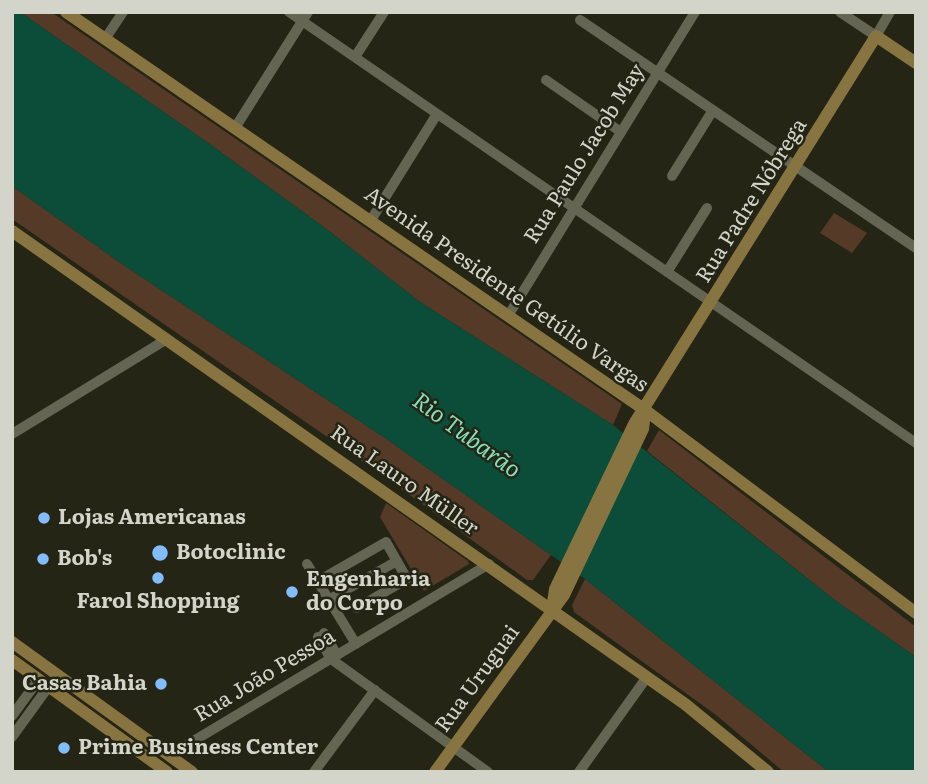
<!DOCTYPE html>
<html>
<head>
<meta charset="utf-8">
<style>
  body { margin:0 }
  #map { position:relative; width:928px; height:784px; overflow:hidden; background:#242515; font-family:Literata,serif }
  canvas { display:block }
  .frame { position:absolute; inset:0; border:14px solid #d3d4ca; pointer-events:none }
</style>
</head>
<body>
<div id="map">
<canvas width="928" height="784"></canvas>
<div class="frame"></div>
</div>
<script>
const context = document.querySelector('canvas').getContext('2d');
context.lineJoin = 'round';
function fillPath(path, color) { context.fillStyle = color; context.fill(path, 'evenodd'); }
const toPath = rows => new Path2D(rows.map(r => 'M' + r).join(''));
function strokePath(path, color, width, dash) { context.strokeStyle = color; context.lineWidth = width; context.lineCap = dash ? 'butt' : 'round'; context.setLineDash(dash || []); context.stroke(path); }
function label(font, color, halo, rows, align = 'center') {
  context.font = font + ' Literata,serif'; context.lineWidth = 5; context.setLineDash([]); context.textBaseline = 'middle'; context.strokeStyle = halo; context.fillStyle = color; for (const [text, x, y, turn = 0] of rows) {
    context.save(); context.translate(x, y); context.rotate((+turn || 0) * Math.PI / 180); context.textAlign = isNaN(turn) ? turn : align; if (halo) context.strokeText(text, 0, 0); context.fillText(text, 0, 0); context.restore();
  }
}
const green = toPath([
  [20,12,51,12,622,404,613,425,420,302,325,228,211,145],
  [12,186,122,264,385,438,551,555,533,580,527,580,375,470,12,219],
  [834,213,867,233,852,253,820,233],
  [659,430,916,627,916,657,836,601,647,451],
  [386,503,468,561,469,564,424,591,380,517],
  [585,579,829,772,784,772,716,715,574,612,572,605]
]);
const water = toPath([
  [12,12,20,12,211,145,325,228,420,302,613,425,836,601,916,657,916,772,829,772,585,579,385,438,122,264,12,186]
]);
const minor = toPath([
  [289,12,916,443],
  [840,12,876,36,890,12],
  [580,20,916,248],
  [105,39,123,12],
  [355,57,384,12],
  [546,80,621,132],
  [235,128,308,12],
  [672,176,713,110],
  [371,220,437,114],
  [667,272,707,208],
  [508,316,695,12],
  [12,434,167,339],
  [307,564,356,644],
  [318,581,386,542,407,579,357,608],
  [330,599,397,561],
  [324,633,334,650,331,659],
  [318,637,331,659,488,772],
  [12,716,39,679],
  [12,737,49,686],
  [170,755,489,564],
  [314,772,375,690],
  [579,772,647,677]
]);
const major = toPath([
  [66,12,645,410,916,613],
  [12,231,685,704,768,772],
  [552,609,555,589,634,424,876,36,916,63],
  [12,642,192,772],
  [12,660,167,772],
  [435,772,564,595,643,429,645,412]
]);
const markers = [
  [44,518,7,"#82bcfa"],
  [160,553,9,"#82bcfa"],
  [43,559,7,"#82bcfa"],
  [158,578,7,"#82bcfa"],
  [292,592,7,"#82bcfa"],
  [161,684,7,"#82bcfa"],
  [64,748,7,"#82bcfa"]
];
const streetNames = [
  ["Rua Paulo Jacob May",585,154,-58],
  ["Rua Padre Nóbrega",752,201,-58],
  ["Avenida Presidente Getúlio Vargas",506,290,35],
  ["Rua Lauro Müller",404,481,35],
  ["Rua João Pessoa",265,676,-31],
  ["Rua Uruguai",478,679,-54]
];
const poiNames = [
  ["Lojas Americanas",58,518],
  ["Botoclinic",176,553],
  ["Bob's",57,559],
  ["Engenharia",306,580],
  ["do Corpo",306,604],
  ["Farol Shopping",158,602,"center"],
  ["Casas Bahia",147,684,"right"],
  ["Prime Business Center",78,748]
];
const waterNames = [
  ["Rio Tubarão",466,436,36]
];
fillPath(green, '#553a27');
fillPath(water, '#0b4d39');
strokePath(minor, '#646653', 10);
strokePath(major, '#877440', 12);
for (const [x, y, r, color] of markers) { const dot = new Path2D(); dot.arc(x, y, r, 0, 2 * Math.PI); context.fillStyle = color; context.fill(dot); strokePath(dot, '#242515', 2.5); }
label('21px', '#d3d4ca', '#242515', streetNames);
label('bold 21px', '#d3d4ca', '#242515', poiNames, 'left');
label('italic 23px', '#84dfbc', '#242515', waterNames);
</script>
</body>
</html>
